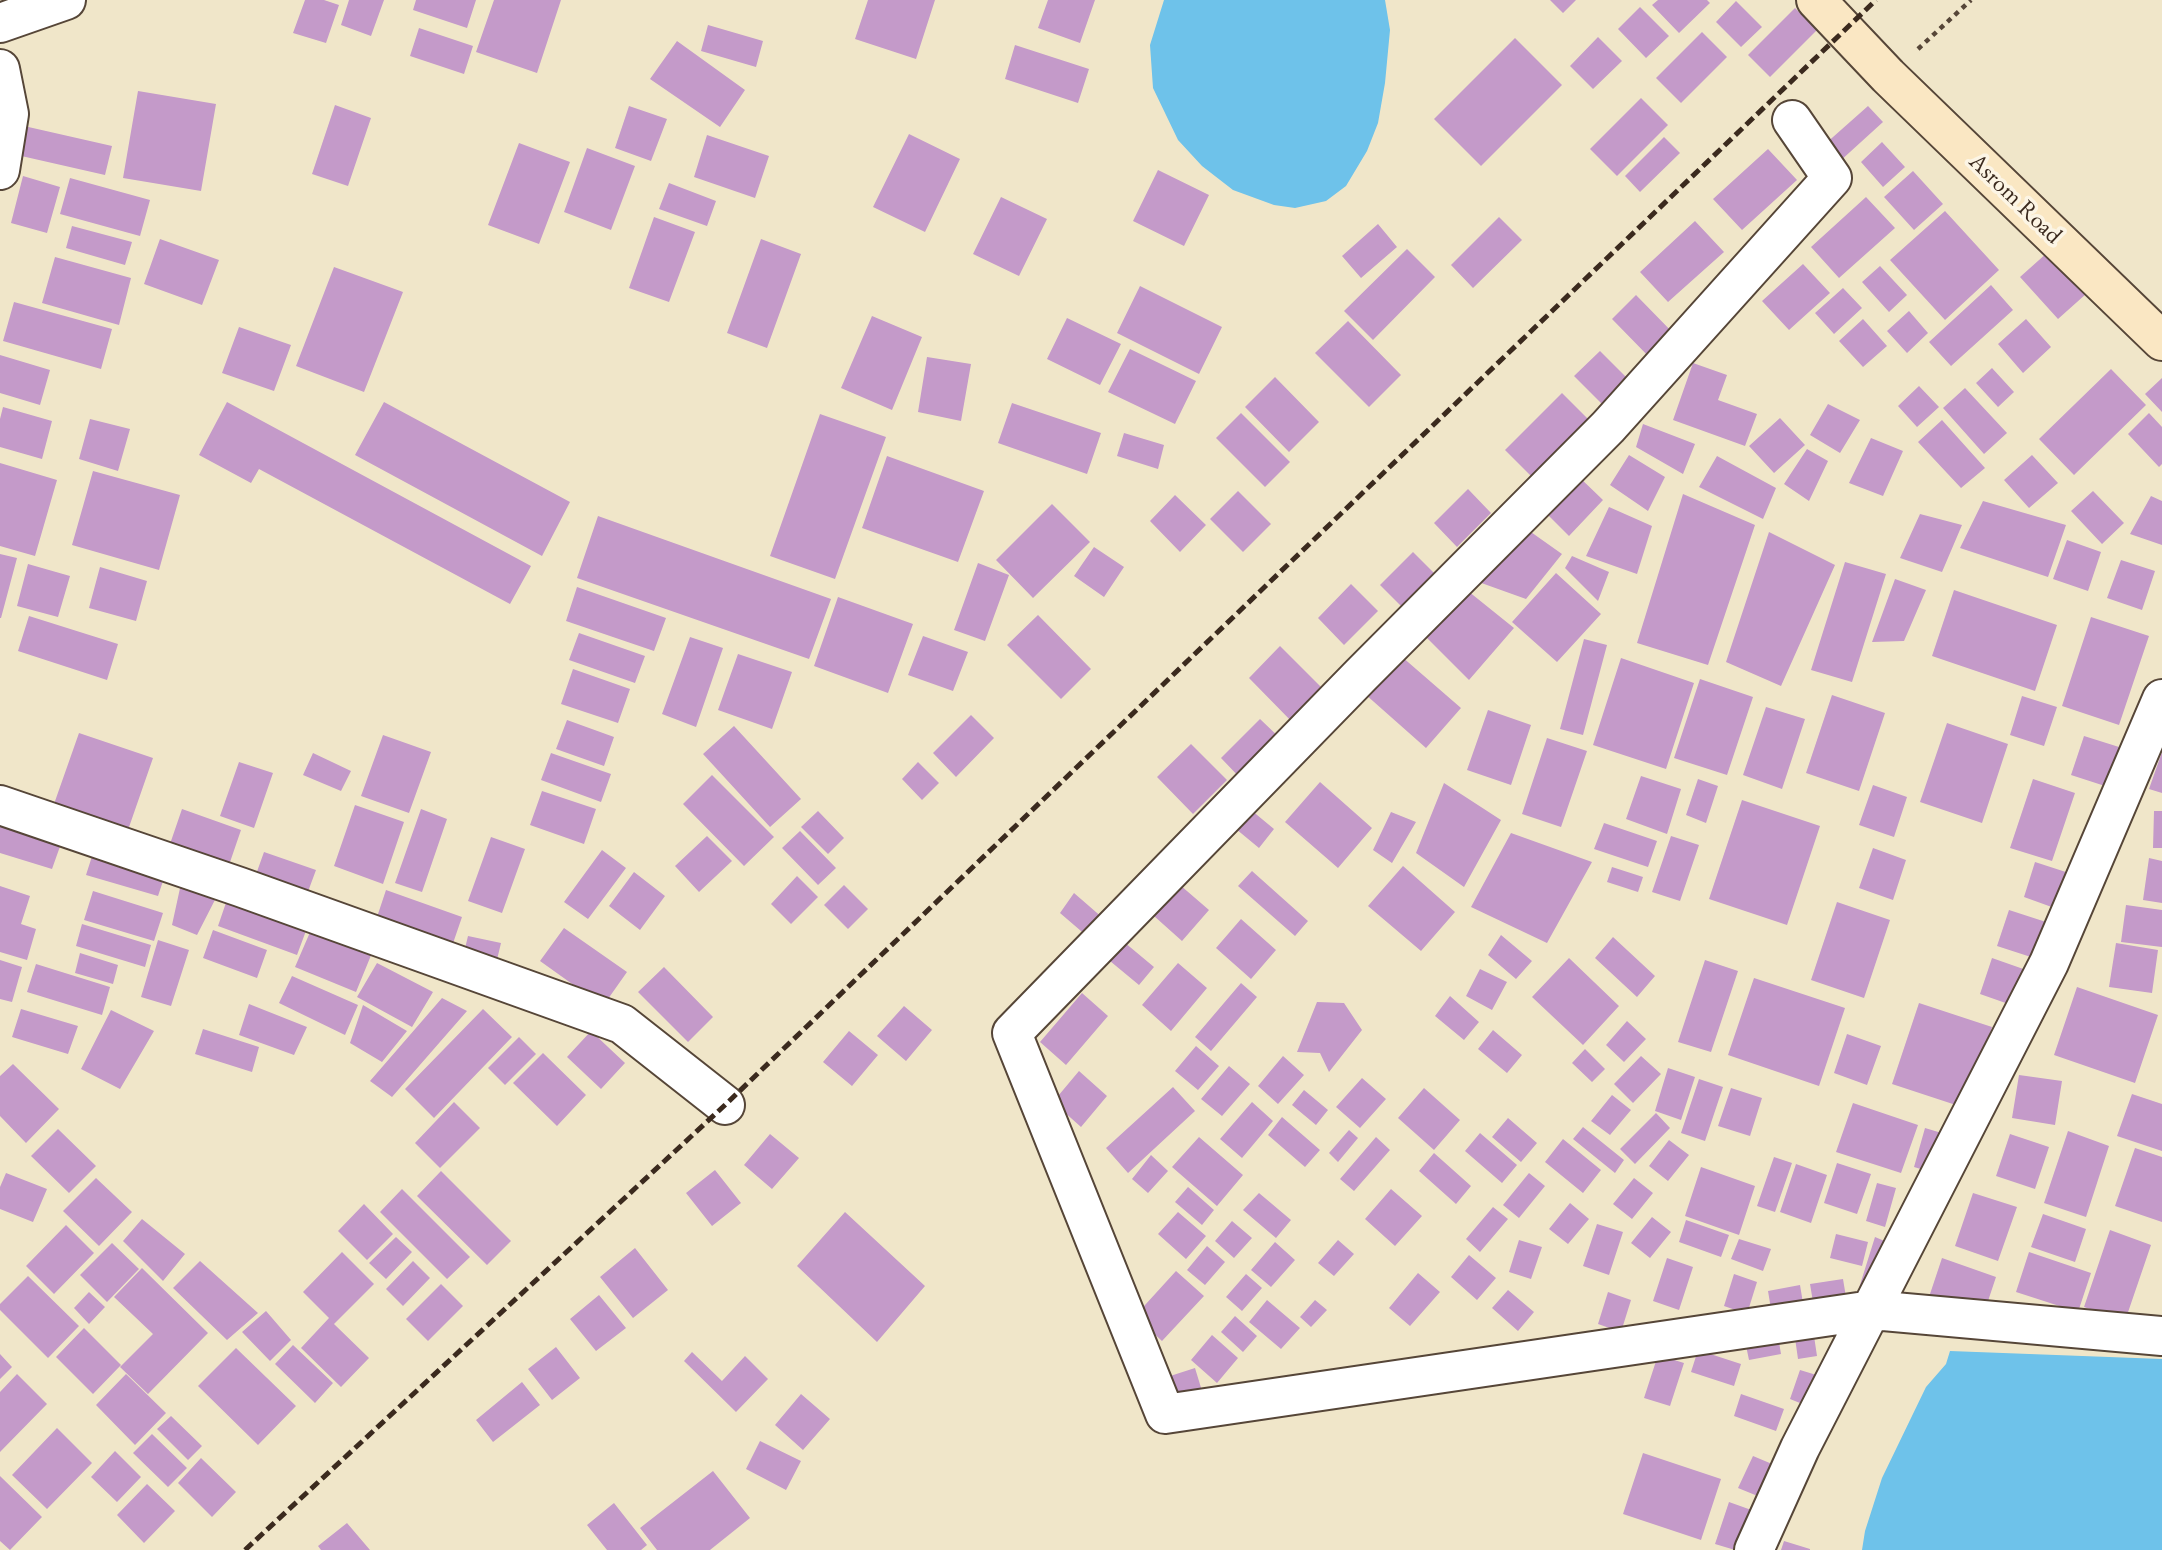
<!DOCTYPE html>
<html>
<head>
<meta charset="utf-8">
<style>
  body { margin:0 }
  canvas { display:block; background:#f0e6c9 }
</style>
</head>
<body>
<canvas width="2162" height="1550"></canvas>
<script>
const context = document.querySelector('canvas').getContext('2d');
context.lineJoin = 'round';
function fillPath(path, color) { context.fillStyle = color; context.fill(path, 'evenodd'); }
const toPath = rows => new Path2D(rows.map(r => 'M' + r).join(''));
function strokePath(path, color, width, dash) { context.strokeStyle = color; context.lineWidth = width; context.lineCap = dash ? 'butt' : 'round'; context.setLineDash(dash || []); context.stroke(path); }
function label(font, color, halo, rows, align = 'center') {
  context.font = font + ' "EB Garamond",serif'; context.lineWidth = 7; context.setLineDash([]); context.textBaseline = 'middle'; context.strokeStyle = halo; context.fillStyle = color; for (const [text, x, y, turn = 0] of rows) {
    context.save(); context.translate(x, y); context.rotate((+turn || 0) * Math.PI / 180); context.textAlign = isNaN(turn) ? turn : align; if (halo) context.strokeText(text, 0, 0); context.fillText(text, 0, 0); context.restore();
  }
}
const water = toPath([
  [1164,0,1385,0,1390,30,1385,83,1378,123,1367,151,1346,186,1326,201,1295,208,1274,205,1233,190,1202,166,1178,140,1153,88,1150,45],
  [1950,1351,2162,1359,2162,1550,1862,1550,1865,1531,1882,1478,1926,1387,1946,1364]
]);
const building = toPath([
  [305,0,324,0,339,5,326,43,293,33],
  [349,0,384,0,371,36,341,25],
  [416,0,476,0,467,28,413,10],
  [494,0,561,0,537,73,476,52],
  [868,0,935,0,916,59,855,39],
  [1048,0,1095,0,1080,43,1038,28],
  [1550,0,1576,0,1563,13],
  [1658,0,1707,0,1710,3,1679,33,1652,5],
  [1736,1,1762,27,1741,47,1716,22],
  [1640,7,1669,36,1646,58,1618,29],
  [1795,8,1817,30,1770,77,1748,55],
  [708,25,763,41,756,67,701,51],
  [419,28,473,46,464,74,410,56],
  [1702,32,1727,57,1681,103,1656,78],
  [1598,37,1622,61,1593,89,1570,66],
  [1515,38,1562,85,1481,166,1434,119],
  [677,41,745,90,720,127,650,79],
  [1015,45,1089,69,1078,103,1005,79],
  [138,91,216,104,201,191,123,178],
  [1641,98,1668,125,1617,176,1590,149],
  [335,105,371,118,348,186,312,174],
  [629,106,667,119,651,161,615,148],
  [1868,106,1883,122,1839,162,1824,145],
  [24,126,112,146,105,175,17,155],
  [909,134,960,159,925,232,873,207],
  [707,135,769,156,755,198,694,177],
  [1664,137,1680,153,1640,192,1625,176],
  [1882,142,1905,167,1883,187,1861,162],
  [519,143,570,162,539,244,488,225],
  [587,148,635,166,611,230,564,212],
  [1768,149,1797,180,1742,230,1713,199],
  [1158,170,1209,195,1184,246,1133,221],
  [1913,171,1943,204,1914,230,1884,197],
  [23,176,60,187,47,233,11,223],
  [70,178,150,200,140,236,60,214],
  [669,183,716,201,707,226,659,209],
  [1001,197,1047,219,1019,276,973,254],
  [1866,197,1895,228,1839,278,1811,247],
  [1945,211,1999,270,1945,320,1890,260],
  [654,217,695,232,669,302,629,288],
  [1499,217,1522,240,1473,288,1451,265],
  [1695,221,1724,252,1668,302,1640,272],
  [1378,224,1397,247,1361,278,1342,256],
  [72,226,132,242,125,265,66,248],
  [160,239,219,260,202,305,144,284],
  [761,239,801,254,767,348,727,333],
  [1407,249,1435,277,1373,340,1344,311],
  [2048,252,2086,294,2058,319,2020,277],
  [55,257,131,278,119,325,42,303],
  [1803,264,1830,293,1789,330,1762,301],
  [1880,266,1907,295,1889,312,1862,282],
  [334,267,403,292,364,392,296,366],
  [1991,285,2013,310,1951,366,1929,342],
  [1140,286,1222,327,1199,374,1117,333],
  [1843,288,1862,308,1834,334,1815,313],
  [1636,295,1678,338,1654,362,1612,319],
  [14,302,112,329,101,369,3,341],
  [1909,311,1928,333,1907,353,1887,331],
  [872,316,922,337,892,410,841,388],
  [1067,318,1121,344,1100,385,1047,359],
  [1863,319,1887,346,1863,367,1839,341],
  [2026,319,2051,347,2023,373,1998,344],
  [1348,321,1401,375,1369,407,1315,353],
  [239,327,291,345,274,391,222,373],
  [1130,349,1196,381,1175,424,1108,392],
  [1600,351,1635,386,1609,411,1574,376],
  [0,355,50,370,40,405,0,393],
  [927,357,971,364,961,421,918,412],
  [1693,363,1727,375,1718,400,1757,414,1745,446,1673,420],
  [1992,368,2014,392,1998,407,1976,383],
  [2111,369,2146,405,2074,475,2039,439],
  [1275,377,1319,422,1289,452,1245,407],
  [2162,378,2162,412,2145,394],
  [1919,386,1939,407,1917,427,1898,406],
  [1965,388,2007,433,1984,454,1943,408],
  [1562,393,1596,427,1539,484,1505,450],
  [227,402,531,566,510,604,259,469,251,483,199,455],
  [384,402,570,502,542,556,355,455],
  [1012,403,1101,433,1087,474,998,443],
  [1828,404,1860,420,1840,453,1810,435],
  [3,407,52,421,42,459,0,447,0,419],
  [1241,413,1290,462,1265,487,1216,438],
  [2149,413,2162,427,2162,464,2159,467,2128,434],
  [820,414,886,437,835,579,770,556],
  [1780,418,1805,445,1774,473,1749,446],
  [90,419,130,429,118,471,79,459],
  [1942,420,1985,468,1961,488,1918,442],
  [1643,424,1695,444,1683,474,1636,447],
  [1124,433,1164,445,1158,469,1117,456],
  [1871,438,1903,451,1883,496,1849,483],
  [1807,449,1828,461,1809,501,1784,484],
  [1629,455,1665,477,1648,511,1610,485],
  [2032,455,2058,483,2029,508,2004,480],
  [887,456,984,491,958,562,862,528],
  [1717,456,1776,488,1763,519,1699,487],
  [0,463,57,480,35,556,0,546],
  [93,471,180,495,159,570,72,545],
  [1577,475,1603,500,1569,536,1543,510],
  [1468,489,1491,513,1457,547,1434,523],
  [1238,491,1271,524,1243,552,1210,519],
  [2093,491,2124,523,2102,544,2071,511],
  [1683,494,1755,525,1708,665,1637,643],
  [1175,495,1206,525,1180,552,1150,521],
  [2151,496,2162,501,2162,545,2130,534],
  [1983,501,2066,525,2048,577,1960,548],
  [1052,504,1090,542,1033,598,996,560],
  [1609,507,1652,526,1637,574,1586,556],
  [1920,514,1962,525,1942,572,1900,558],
  [598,516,831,599,809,659,577,578],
  [1521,525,1562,554,1526,599,1473,580],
  [1769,532,1835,565,1781,686,1726,662],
  [2067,540,2101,552,2088,591,2053,579],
  [1094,547,1124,567,1104,597,1074,576],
  [1413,552,1440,579,1407,612,1380,585],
  [0,554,17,558,1,618,0,618],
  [1572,556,1609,572,1598,601,1565,568],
  [2121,560,2155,571,2142,610,2107,598],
  [1845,562,1886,574,1852,682,1811,670],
  [978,563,1009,575,985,641,954,630],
  [28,564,70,576,58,617,17,606],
  [100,567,147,581,136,621,89,608],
  [1556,573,1601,614,1557,662,1512,622],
  [1895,579,1926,590,1904,641,1872,642],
  [1351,584,1378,611,1344,645,1318,618],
  [577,587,666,618,654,651,566,621],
  [1954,590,2057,625,2035,691,1932,656],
  [1468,591,1514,628,1469,680,1424,635],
  [838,597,913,624,888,693,814,666],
  [1038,615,1091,669,1061,699,1007,645],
  [29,616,118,644,107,680,18,651],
  [2091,617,2149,636,2119,725,2062,706],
  [579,633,645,656,635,683,569,660],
  [923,636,968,652,953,691,908,675],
  [690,637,723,648,696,727,662,714],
  [1584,639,1607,645,1583,735,1560,729],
  [1280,646,1329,695,1297,727,1249,678],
  [738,654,792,672,772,729,718,710],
  [1401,656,1461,708,1426,748,1365,694],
  [1621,658,1694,683,1666,769,1593,745],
  [573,669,630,689,618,723,561,704],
  [1700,679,1753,697,1727,775,1674,758],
  [1832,695,1885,713,1859,791,1806,773],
  [2022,696,2057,707,2044,746,2010,735],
  [1766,707,1805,719,1782,789,1743,775],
  [1488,710,1531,725,1511,785,1467,770],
  [971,715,994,738,956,777,933,753],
  [1260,719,1283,741,1243,781,1221,758],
  [567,720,614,737,604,766,556,749],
  [1947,723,2008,744,1982,823,1920,802],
  [734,726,801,799,770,827,703,754],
  [79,733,153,758,128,830,54,804],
  [383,735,431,752,409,813,361,796],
  [2084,736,2119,747,2105,786,2071,775],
  [1547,738,1587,751,1561,827,1522,814],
  [1191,744,1227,780,1193,814,1157,777],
  [2162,752,2162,793,2149,789],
  [313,753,351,771,341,791,303,775],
  [551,753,611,774,601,802,541,780],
  [239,762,273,773,254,828,220,816],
  [918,762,939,783,922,800,902,779],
  [712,775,774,837,744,866,683,804],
  [1641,776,1681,789,1667,834,1626,819],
  [1698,779,1718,786,1706,823,1686,815],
  [2033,779,2075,793,2052,861,2010,848],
  [1320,782,1372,828,1338,868,1285,822],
  [1444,783,1501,820,1464,887,1416,853],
  [1873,785,1907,797,1894,837,1859,825],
  [542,791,596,809,584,844,530,825],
  [1742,800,1820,826,1787,925,1709,899],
  [355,805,404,822,383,884,334,866],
  [1245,805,1274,829,1259,848,1230,824],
  [182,809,241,830,229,865,170,844],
  [421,809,447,819,422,892,395,883],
  [818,811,844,838,828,854,801,827],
  [2154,811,2162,811,2162,848,2153,848],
  [1391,812,1416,822,1392,863,1373,850],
  [0,819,63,838,52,869,0,853],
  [1604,823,1657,841,1648,867,1594,849],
  [800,831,836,868,818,885,782,848],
  [1511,833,1592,862,1547,943,1471,907],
  [707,836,732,861,699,892,675,866],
  [1671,836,1699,845,1680,901,1652,892],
  [491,837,525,849,502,913,468,901],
  [1873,848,1906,860,1893,900,1859,888],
  [94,850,166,872,158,896,86,875],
  [602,850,626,868,588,919,564,902],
  [264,852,316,870,306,897,254,880],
  [2149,858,2162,861,2162,903,2143,900],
  [2035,862,2072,874,2060,910,2024,897],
  [1403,866,1455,912,1421,951,1368,906],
  [1612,867,1643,877,1638,892,1607,882],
  [1252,871,1308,921,1295,936,1238,886],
  [634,872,665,896,640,930,609,906],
  [797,876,818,897,791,924,771,904],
  [182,879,219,892,197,935,172,925],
  [844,885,868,909,848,929,824,905],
  [1180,885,1209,910,1182,941,1154,916],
  [0,886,30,896,21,924,36,929,27,960,0,952],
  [386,890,462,917,450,952,374,926],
  [93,891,163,913,154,941,84,920],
  [230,891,310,920,297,955,218,926],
  [1074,893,1104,919,1088,937,1060,913],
  [1837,902,1890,920,1864,998,1811,980],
  [2126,905,2162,910,2162,947,2121,942],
  [2009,910,2046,922,2034,958,1997,946],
  [1241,919,1276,950,1251,979,1216,948],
  [314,923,374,948,356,992,295,967],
  [82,924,151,945,145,967,76,946],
  [564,928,627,972,603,1006,540,961],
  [213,930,267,950,257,978,203,958],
  [1501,935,1532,961,1516,979,1488,955],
  [468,936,501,943,495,968,462,961],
  [1613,937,1655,976,1637,997,1595,958],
  [158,940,189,950,171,1006,141,997],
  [1124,942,1154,967,1139,985,1110,961],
  [2116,943,2158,950,2152,993,2109,987],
  [80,953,118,965,113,984,75,973],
  [1569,958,1619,1006,1583,1045,1532,997],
  [1992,958,2029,971,2017,1007,1980,994],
  [0,960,22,967,12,1002,0,999],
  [1705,960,1738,971,1711,1052,1678,1042],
  [377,963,433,992,412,1027,357,997],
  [1178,963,1207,988,1171,1031,1142,1005],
  [36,964,110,987,102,1015,27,992],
  [664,967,713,1017,688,1042,638,992],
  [1480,969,1507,982,1492,1010,1466,996],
  [292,976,358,1005,345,1035,279,1003],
  [1754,978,1845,1008,1819,1086,1728,1055],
  [1241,983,1257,997,1211,1051,1195,1037],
  [2077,987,2158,1015,2135,1083,2054,1055],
  [1082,993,1108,1016,1066,1065,1040,1042],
  [1450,996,1479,1022,1464,1040,1435,1016],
  [442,998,467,1011,392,1097,370,1081],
  [1317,1002,1344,1003,1362,1030,1329,1072,1320,1053,1297,1052],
  [1919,1003,1992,1027,1965,1108,1892,1084],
  [249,1004,307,1027,294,1055,239,1035],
  [363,1005,407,1031,382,1062,350,1043],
  [904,1006,932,1030,906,1061,877,1036],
  [21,1009,78,1026,68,1054,12,1037],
  [483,1009,512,1037,434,1118,405,1089],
  [111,1010,154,1031,120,1089,81,1069],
  [1627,1021,1646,1039,1624,1062,1606,1045],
  [203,1029,259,1047,252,1072,195,1054],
  [1493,1030,1522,1055,1507,1073,1478,1049],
  [591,1031,625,1063,601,1089,567,1057],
  [849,1031,878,1055,852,1086,823,1062],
  [1847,1034,1881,1046,1867,1085,1834,1073],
  [519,1037,536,1054,505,1085,488,1068],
  [1196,1046,1219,1066,1198,1090,1175,1071],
  [1585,1049,1605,1069,1592,1082,1572,1063],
  [543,1053,586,1095,557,1126,513,1083],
  [1283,1056,1304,1075,1278,1104,1258,1086],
  [1641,1056,1661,1074,1633,1103,1614,1084],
  [13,1064,59,1109,26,1143,0,1116,0,1076],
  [1229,1066,1250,1084,1222,1116,1201,1099],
  [1668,1068,1695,1077,1681,1120,1655,1111],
  [1079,1071,1107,1096,1081,1127,1053,1102],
  [2019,1075,2062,1081,2055,1125,2012,1118],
  [1362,1078,1386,1099,1360,1128,1336,1107],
  [1699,1079,1723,1087,1705,1141,1681,1133],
  [1173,1087,1195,1111,1128,1173,1106,1148],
  [1424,1088,1460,1120,1434,1150,1398,1118],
  [1731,1088,1762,1098,1750,1136,1718,1126],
  [1304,1090,1328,1110,1316,1125,1292,1105],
  [2132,1094,2162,1104,2162,1151,2117,1136],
  [1612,1095,1631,1110,1610,1135,1591,1121],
  [454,1102,480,1128,440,1168,415,1143],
  [1252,1102,1273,1121,1242,1158,1220,1139],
  [1853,1103,1918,1125,1901,1173,1836,1152],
  [1656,1113,1670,1128,1635,1164,1620,1149],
  [1282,1117,1320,1150,1305,1167,1268,1135],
  [1508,1118,1537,1143,1521,1162,1492,1137],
  [1583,1127,1624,1160,1615,1173,1573,1139],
  [1925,1128,1945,1134,1934,1173,1914,1167],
  [58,1129,96,1166,69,1193,31,1156],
  [1349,1130,1358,1138,1338,1162,1329,1153],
  [2068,1131,2109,1146,2086,1217,2044,1203],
  [1480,1133,1517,1165,1502,1183,1465,1151],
  [770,1134,799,1158,772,1189,744,1165],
  [2010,1134,2049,1147,2035,1189,1996,1176],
  [1199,1137,1243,1175,1217,1206,1172,1167],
  [1376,1137,1390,1150,1354,1191,1340,1179],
  [1563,1139,1601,1170,1583,1193,1545,1162],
  [1669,1140,1689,1155,1668,1181,1649,1166],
  [2135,1148,2162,1157,2162,1222,2115,1206],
  [1434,1153,1471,1186,1456,1204,1419,1171],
  [1151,1155,1168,1171,1148,1193,1132,1179],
  [1774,1157,1792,1163,1775,1212,1757,1206],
  [1837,1163,1871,1174,1857,1214,1824,1203],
  [1796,1164,1827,1175,1811,1223,1780,1212],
  [1701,1167,1755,1186,1739,1235,1685,1216],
  [715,1170,741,1203,712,1226,686,1193],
  [441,1171,511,1241,487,1265,417,1196],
  [6,1173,47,1189,33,1222,0,1209,0,1187],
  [1529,1173,1545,1186,1519,1218,1503,1205],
  [96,1178,132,1212,99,1246,63,1211],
  [1634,1178,1653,1193,1632,1219,1613,1204],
  [1877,1183,1896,1188,1885,1227,1866,1221],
  [1188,1187,1214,1210,1202,1225,1175,1202],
  [402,1189,470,1257,447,1279,380,1212],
  [1391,1189,1422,1216,1395,1246,1365,1219],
  [1259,1193,1291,1220,1276,1238,1243,1210],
  [1973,1193,2017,1207,1998,1261,1955,1246],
  [1570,1203,1589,1219,1568,1244,1549,1229],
  [364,1204,393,1234,367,1260,338,1231],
  [1493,1207,1508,1219,1480,1252,1466,1239],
  [845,1212,925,1286,877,1342,797,1266],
  [1178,1212,1206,1236,1186,1259,1158,1234],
  [2043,1214,2086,1229,2075,1262,2031,1247],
  [1652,1217,1671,1232,1650,1258,1631,1243],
  [142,1219,185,1254,163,1281,123,1241],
  [1686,1220,1729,1235,1721,1257,1679,1242],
  [1232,1221,1252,1238,1234,1258,1215,1241],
  [1597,1224,1623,1232,1609,1275,1583,1266],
  [66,1225,94,1253,54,1294,26,1266],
  [2110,1230,2151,1245,2125,1321,2084,1307],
  [1836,1234,1868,1242,1862,1266,1830,1258],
  [396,1237,412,1252,386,1279,369,1263],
  [1875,1237,1894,1245,1876,1290,1859,1288],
  [1739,1239,1771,1249,1763,1271,1731,1259],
  [1338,1240,1354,1254,1334,1276,1318,1263],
  [1519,1240,1542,1247,1531,1279,1509,1272],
  [1275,1242,1295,1260,1271,1287,1251,1270],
  [112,1243,139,1269,107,1302,80,1275],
  [1207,1246,1225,1262,1205,1285,1187,1270],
  [635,1248,668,1290,633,1318,600,1277],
  [342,1252,374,1284,334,1324,369,1358,341,1387,301,1348,329,1318,303,1292],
  [2029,1252,2091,1273,2078,1312,2016,1292],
  [1469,1255,1496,1278,1477,1300,1451,1277],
  [1667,1258,1693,1267,1679,1310,1653,1301],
  [1942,1258,1996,1277,1982,1319,1928,1300],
  [200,1261,258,1313,227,1340,173,1288],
  [413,1261,430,1278,403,1306,386,1289],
  [142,1268,208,1333,148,1394,120,1367,153,1334,114,1297],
  [1176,1271,1204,1296,1162,1341,1135,1316],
  [1418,1273,1440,1292,1410,1326,1389,1308],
  [1246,1274,1262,1288,1242,1311,1226,1297],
  [1734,1274,1757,1282,1747,1314,1724,1306],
  [28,1276,79,1326,48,1358,0,1310,0,1304],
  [1843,1279,1847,1303,1814,1308,1810,1284],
  [441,1284,463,1306,428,1341,406,1319],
  [1800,1285,1804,1309,1772,1315,1768,1291],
  [1508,1290,1534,1312,1518,1331,1492,1308],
  [89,1292,105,1307,89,1324,74,1308],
  [1608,1292,1631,1300,1621,1332,1598,1324],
  [599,1295,626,1328,596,1351,570,1319],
  [1267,1300,1300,1328,1281,1349,1249,1322],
  [1315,1300,1327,1310,1311,1327,1300,1317],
  [266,1311,291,1340,270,1361,242,1332],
  [1235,1316,1257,1336,1243,1352,1221,1332],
  [84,1328,121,1365,93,1394,56,1357],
  [1777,1330,1781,1354,1749,1360,1744,1336],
  [1212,1335,1238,1358,1217,1383,1191,1360],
  [1814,1336,1817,1356,1798,1359,1795,1338],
  [293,1345,333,1383,315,1403,275,1364],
  [556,1347,580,1378,552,1400,528,1369],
  [236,1348,296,1406,258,1445,198,1386],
  [1698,1350,1741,1364,1734,1386,1691,1372],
  [692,1352,722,1381,745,1356,768,1379,736,1412,684,1361],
  [0,1354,12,1367,0,1379],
  [1658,1355,1684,1363,1670,1406,1644,1398],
  [1195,1368,1202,1391,1172,1400,1164,1378],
  [1800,1370,1823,1377,1815,1409,1790,1399],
  [17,1374,47,1404,0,1452,0,1392],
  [126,1374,166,1413,135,1445,96,1405],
  [522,1382,540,1405,493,1442,476,1420],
  [801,1394,830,1419,803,1450,775,1425],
  [1741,1394,1784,1409,1776,1431,1734,1416],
  [171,1416,202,1446,188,1460,157,1429],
  [57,1428,92,1463,47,1509,12,1475],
  [152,1434,187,1468,168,1487,133,1453],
  [760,1441,801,1461,786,1490,746,1469],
  [115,1451,141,1477,117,1502,91,1477],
  [1643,1453,1721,1479,1701,1540,1623,1514],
  [1753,1456,1784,1469,1770,1501,1738,1488],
  [201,1458,236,1492,212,1517,178,1483],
  [713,1471,750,1518,710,1550,657,1550,640,1528],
  [0,1476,42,1517,10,1550,0,1541],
  [147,1484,175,1511,144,1543,117,1515],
  [1729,1502,1757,1512,1744,1550,1735,1550,1715,1544],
  [614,1503,647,1545,641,1550,607,1550,587,1525],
  [347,1523,370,1550,321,1550,318,1546],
  [1784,1541,1810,1549,1810,1550,1781,1550]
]);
const path = toPath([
  [1918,49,1971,0]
]);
const street = toPath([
  [0,23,66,0],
  [0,69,9,114,0,170],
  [1792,120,1832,178,1608,427,1361,675,1012,1033,1165,1414,1872,1310,2162,1336],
  [0,805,240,887,622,1024,725,1105],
  [1754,1550,1800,1448,2049,963,2162,699]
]);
const secondary = toPath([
  [1816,0,1888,76,2162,341]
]);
const rail = toPath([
  [245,1550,725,1105,1876,0]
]);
const streetNames = [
  ["Asrom Road",2015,199,44]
];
fillPath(water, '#6ec2ea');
fillPath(building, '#c49ac9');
strokePath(street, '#564638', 42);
strokePath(secondary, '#564638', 42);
strokePath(path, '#564638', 4.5, [5, 5]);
strokePath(street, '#fff', 38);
strokePath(secondary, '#fae7c3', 38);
strokePath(rail, '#3b2a1e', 5, [10, 5]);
label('24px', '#3b2a1e', '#fcf5e5', streetNames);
</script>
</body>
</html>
